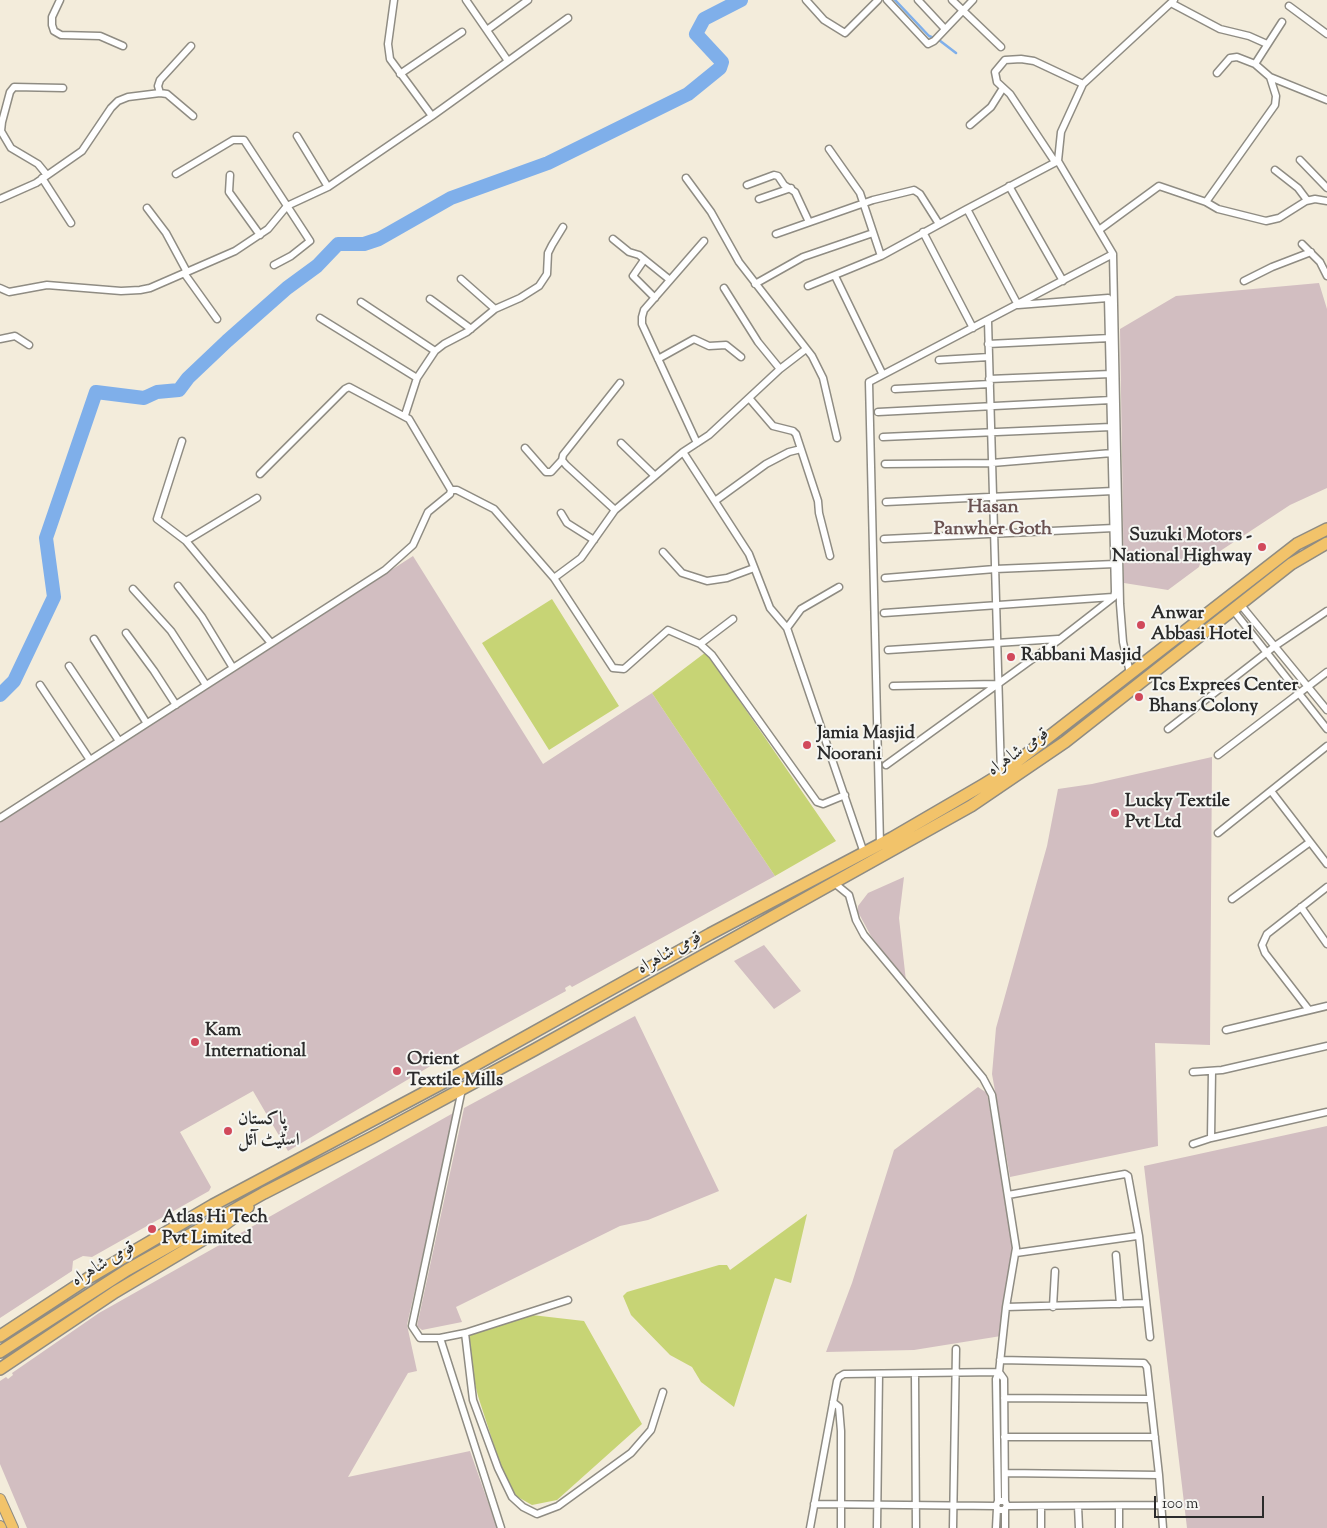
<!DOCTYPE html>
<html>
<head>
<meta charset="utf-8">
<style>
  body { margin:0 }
  #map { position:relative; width:1327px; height:1528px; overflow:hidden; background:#f3ecdb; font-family:"Sorts Mill Goudy",serif }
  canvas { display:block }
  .scale { position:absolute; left:1154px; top:1496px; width:110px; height:22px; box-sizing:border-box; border:2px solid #2b2b2b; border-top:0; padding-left:6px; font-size:15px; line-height:18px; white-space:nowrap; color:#2b2b2b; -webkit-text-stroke:4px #f6f6f2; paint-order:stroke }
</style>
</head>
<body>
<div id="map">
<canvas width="1327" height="1528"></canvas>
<div class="scale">100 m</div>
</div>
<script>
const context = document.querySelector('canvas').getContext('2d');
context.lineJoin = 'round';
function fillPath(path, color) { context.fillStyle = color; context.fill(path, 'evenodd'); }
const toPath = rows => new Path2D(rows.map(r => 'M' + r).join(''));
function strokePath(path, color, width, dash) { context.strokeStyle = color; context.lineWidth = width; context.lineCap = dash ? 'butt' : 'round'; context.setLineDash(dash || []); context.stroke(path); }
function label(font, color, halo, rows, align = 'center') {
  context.font = font + ' "Sorts Mill Goudy",Amiri,serif'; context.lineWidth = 4; context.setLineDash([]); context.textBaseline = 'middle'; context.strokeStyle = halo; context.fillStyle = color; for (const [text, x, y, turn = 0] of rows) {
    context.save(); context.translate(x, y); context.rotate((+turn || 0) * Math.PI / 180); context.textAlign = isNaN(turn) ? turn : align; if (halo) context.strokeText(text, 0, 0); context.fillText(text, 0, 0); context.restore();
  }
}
const industrial = toPath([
  [1319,283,1327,309,1327,488,1290,505,1208,559,1208,557,1201,560,1199,567,1168,590,1124,583,1120,329,1176,296],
  [413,556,543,764,652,693,775,876,572,987,570,985,565,988,566,991,454,1052,288,1151,253,1091,180,1132,211,1187,209,1191,92,1257,83,1256,73,1261,72,1271,0,1318,0,822],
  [1212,757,1210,1045,1155,1043,1158,1146,1010,1177,992,1074,996,1028,1047,846,1058,789,1092,784],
  [904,877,899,918,906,981,871,936,858,912,858,906,868,893],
  [764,945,801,991,774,1009,734,961],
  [635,1016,719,1191,648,1220,620,1226,456,1307,462,1322,422,1330,417,1326,464,1108],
  [978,1087,987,1093,1014,1249,1009,1267,1001,1336,914,1350,826,1352,852,1283,894,1150],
  [455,1112,407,1325,417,1371,408,1373,348,1477,470,1451,497,1528,27,1528,0,1464,0,1381,6,1377,8,1379,13,1375,12,1373,99,1313],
  [1327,1126,1327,1528,1187,1528,1144,1166]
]);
const green = toPath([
  [552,599,619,706,549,750,482,643],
  [706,652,836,841,775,876,652,693],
  [807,1214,791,1283,775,1278,734,1407,701,1382,692,1367,670,1355,631,1315,623,1296,627,1292,719,1265,727,1265,730,1270],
  [523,1314,584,1321,642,1424,557,1500,532,1505,516,1496,501,1467,478,1396,463,1335]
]);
const stream = toPath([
  [895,0,929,36,939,40,956,53]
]);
const river = toPath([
  [0,695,14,681,54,597,46,538,96,392,144,398,157,392,179,390,188,378,227,341,287,288,317,266,338,244,364,244,379,239,451,198,548,163,688,94,720,68,722,62,696,34,704,19,741,0]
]);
const street = toPath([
  [60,0,52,17,52,25,54,31,61,35,100,36,123,46],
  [394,0,388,44,390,59,432,116],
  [466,0,508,61],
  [806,0,824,20,845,33,878,0],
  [887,0,928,44,934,41,973,0],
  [918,0,945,29],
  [952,0,1001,47],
  [1171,3,1220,29,1249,36,1267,44],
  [1289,6,1327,34],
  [487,30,528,0],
  [1255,64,1282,22],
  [1217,73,1230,58,1237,57,1255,64,1270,77,1327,100],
  [400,74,462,32],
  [160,93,158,86,160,80,191,46],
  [970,125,991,107,1003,88],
  [297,136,328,187],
  [829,149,860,193,881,256],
  [1300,160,1327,188],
  [1055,162,1010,94,997,82,995,72,1005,60,1021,59,1034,61,1083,84],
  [1275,170,1298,188,1307,200],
  [176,174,233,140,244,140,310,241,291,256,274,265],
  [47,175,38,164,11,148,1,131,2,122,10,92,14,87,63,88],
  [230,175,229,192,260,235],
  [42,178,71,223],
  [686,178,711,212,739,262,812,356,823,378,837,438],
  [747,185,774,175,778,176,784,185,795,192,809,222],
  [1009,186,1063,281],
  [0,199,36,183,82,151,111,108,118,101,128,97,160,93,167,94,193,116],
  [759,199,791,188],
  [1206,202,1275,105,1276,96,1270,77],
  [147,208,166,233,187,272],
  [1099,230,1159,186,1206,202,1218,209,1266,221,1279,218,1306,201,1315,199,1327,201],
  [923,232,973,328],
  [776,234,873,200,914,190,920,194,939,224],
  [613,239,629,252,639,255,670,280],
  [1302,244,1320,262,1327,276],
  [1113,254,1058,161,1061,132,1083,84,1174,0],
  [644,260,633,276,655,298],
  [184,273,217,319],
  [835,276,882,373],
  [461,279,495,309],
  [1244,281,1272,267,1311,252],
  [755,284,803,257,873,233],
  [808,286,881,256,967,209],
  [0,288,9,292,47,285,121,291,140,290,150,288,235,251,268,229,287,206,328,187,432,116,568,18],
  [724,288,758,342,780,369],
  [430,299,471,329],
  [361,302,435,351],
  [320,318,417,378],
  [988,321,1001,774],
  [0,339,15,336,29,345],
  [988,344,1110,338],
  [658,359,694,339,709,346,726,345,741,357],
  [939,360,989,357],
  [989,379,1111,374],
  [895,389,990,384],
  [749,398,773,426,793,431,796,434,818,501,819,513,830,556],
  [878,412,1111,400],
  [405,415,417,378,435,351,444,344,467,332,495,309,520,298,539,286,547,274,548,253,552,245,563,227],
  [883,437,1111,427],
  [182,441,157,519,186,541,271,643],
  [621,443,655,476],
  [697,443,642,324,642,317,644,310,704,241],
  [525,448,546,472,551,472,562,460],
  [683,452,749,554,770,608,787,628,864,853],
  [885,464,992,463,1112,453],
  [260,474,345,389,349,387,409,419,451,490],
  [715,501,766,464,789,452,801,449],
  [886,502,1113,491],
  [615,510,566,465,562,460,563,455,620,383],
  [561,513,567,523,594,540],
  [884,539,1114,528],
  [186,541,257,498],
  [663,552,682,573,707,581,727,578,754,568],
  [554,578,581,558,615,510,683,452,709,435,780,369,806,349],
  [885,578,995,569,1115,564],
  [178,586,202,617,233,668],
  [133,589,171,631,206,685],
  [1240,604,1327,710],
  [1233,610,1327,729],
  [884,613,1113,597],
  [787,628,801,609,839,587],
  [126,633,154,671,176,705],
  [94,639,146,722],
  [700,644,733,619],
  [888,650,1058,639],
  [69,666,119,741],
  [40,685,90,760],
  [893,686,997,684],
  [1168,729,1275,646,1327,611],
  [1218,755,1327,672],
  [886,765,1060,639,1114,597,1115,592,1108,298,1018,305,967,209,1058,161],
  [1271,791,1327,864],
  [0,818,385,570,413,545,428,512,450,494,451,490,457,490,494,509,554,578,613,668,624,669,668,630,700,644,712,655,817,802,823,804,845,795],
  [1218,833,1327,746],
  [880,844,869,382,1113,254,1120,604,1123,642,1130,673],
  [833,882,849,895,856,920,864,935,983,1078,992,1095,1016,1248,1006,1307,999,1372,996,1379,998,1501,996,1506,998,1510,1004,1510,1007,1506,1005,1501,998,1501],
  [1232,899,1310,842],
  [1301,907,1327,944],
  [1309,1010,1265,953,1262,945,1267,934,1327,887],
  [1226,1030,1327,1006],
  [1193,1072,1222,1070,1327,1046],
  [462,1089,412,1326,420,1338,440,1338,465,1333,568,1300],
  [1211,1138,1212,1071],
  [1193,1144,1211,1138,1327,1112],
  [1008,1195,1125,1174,1128,1176,1139,1236,1150,1337],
  [1016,1253,1137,1236],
  [1116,1255,1120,1304],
  [1006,1307,1146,1303],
  [1053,1307,1055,1271],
  [465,1333,473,1400,498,1468,512,1497,523,1507,537,1514,558,1506,631,1453,651,1430,663,1392],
  [440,1338,501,1528],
  [1000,1360,1144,1363,1147,1367,1159,1475,1163,1528],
  [999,1372,1004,1379,1005,1501],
  [915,1374,916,1528],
  [1004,1398,1149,1399],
  [833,1402,839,1407,841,1431,841,1528],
  [1004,1437,1155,1437],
  [1005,1473,1159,1475],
  [814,1504,996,1506],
  [1007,1506,1162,1505],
  [1078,1506,1079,1528],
  [810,1528,837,1381,839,1377,844,1374,999,1372],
  [877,1528,879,1374],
  [953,1528,956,1349],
  [996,1528,997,1508],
  [1005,1528,1005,1509],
  [1041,1528,1041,1506],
  [1119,1528,1119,1506]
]);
const primary = toPath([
  [0,1499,13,1528],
  [0,1526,1,1528]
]);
const highway = toPath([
  [0,1336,90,1277,213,1205,450,1079,710,934,892,838,983,785,1001,774,1297,544,1327,529],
  [0,1352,127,1270,264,1193,373,1137,534,1050,971,806,1065,742,1291,564,1327,543],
  [0,1369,115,1292,209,1236,248,1207]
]);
const markers = [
  [1262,547,5,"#d1495b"],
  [1141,625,5,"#d1495b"],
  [1011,657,5,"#d1495b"],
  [1139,697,5,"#d1495b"],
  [807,745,5,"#d1495b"],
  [1115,813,5,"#d1495b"],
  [195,1042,5,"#d1495b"],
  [397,1071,5,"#d1495b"],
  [228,1131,5,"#d1495b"],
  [152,1229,5,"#d1495b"]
];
const poiNames = [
  ["Suzuki Motors -",1252,537,"right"],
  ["National Highway",1252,558,"right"],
  ["Anwar",1151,615],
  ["Abbasi Hotel",1151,636],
  ["Rabbani Masjid",1021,657],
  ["Tcs Exprees Center",1149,687],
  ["Bhans Colony",1149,708],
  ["Jamia Masjid",817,735],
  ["Noorani",817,756],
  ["Lucky Textile",1125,803],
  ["Pvt Ltd",1125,824],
  ["Kam",205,1032],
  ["International",205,1053],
  ["Orient",407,1061],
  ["Textile Mills",407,1082],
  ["پاکستان",238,1121],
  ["اسٹیٹ آئل",238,1142],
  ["Atlas Hi Tech",162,1219],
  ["Pvt Limited",162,1240]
];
const streetNames = [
  ["قومی شاہراہ",1019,753,-35],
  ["قومی شاہراہ",670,954,-29],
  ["قومی شاہراہ",104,1265,-31]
];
const neighbourhoodNames = [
  ["Hasan",993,509],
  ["Panwher Goth",993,531]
];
fillPath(industrial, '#d2bec1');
fillPath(green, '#c7d475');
strokePath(stream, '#7fafea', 2.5);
strokePath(river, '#7fafea', 14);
strokePath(street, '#8f8c83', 9);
strokePath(primary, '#8f8c83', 12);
strokePath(highway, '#8f8c83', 14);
strokePath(street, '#fff', 6);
strokePath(primary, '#f2c36a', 10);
strokePath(highway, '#f2c36a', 11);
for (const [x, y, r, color] of markers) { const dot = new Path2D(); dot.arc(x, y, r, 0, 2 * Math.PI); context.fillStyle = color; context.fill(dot); strokePath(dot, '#f6f6f2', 2); }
label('bold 18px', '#2b2b2b', '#f6f6f2', poiNames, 'left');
label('18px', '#2b2b2b', '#f6f6f2', streetNames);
label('bold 19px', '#6a5251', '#f6f6f2', neighbourhoodNames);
</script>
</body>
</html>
